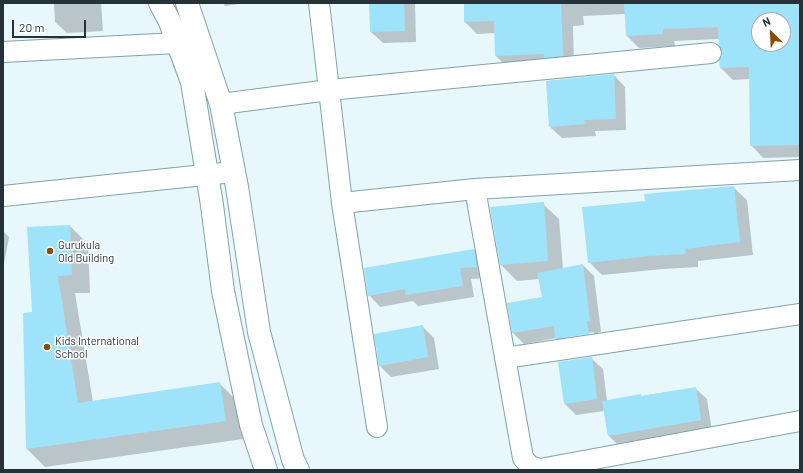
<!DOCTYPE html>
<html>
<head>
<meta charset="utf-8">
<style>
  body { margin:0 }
  #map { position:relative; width:803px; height:473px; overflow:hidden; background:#e8f7fc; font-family:Barlow,sans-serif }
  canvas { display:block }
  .frame { position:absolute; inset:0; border:4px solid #253338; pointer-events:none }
  .north { position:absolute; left:751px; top:12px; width:40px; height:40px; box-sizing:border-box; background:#fff; border:1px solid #a8adaf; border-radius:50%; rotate:336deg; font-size:11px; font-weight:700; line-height:16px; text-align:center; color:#253338 }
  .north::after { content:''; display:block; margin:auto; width:14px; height:18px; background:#894d0b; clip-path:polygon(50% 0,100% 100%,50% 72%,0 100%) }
  .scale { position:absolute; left:12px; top:20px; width:74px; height:18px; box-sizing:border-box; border:2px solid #253338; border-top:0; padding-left:5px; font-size:12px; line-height:14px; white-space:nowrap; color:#253338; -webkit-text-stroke:3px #fff; paint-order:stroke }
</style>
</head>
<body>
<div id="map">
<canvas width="803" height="473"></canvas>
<div class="frame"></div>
<div class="north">N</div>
<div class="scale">20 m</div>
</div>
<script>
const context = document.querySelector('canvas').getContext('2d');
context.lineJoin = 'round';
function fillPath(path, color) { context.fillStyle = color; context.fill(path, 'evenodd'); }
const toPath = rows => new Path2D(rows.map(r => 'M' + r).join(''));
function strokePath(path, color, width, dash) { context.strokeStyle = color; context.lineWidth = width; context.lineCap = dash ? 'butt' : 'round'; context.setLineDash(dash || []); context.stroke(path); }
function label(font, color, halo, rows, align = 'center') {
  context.font = font + ' Barlow,sans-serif'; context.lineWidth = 3; context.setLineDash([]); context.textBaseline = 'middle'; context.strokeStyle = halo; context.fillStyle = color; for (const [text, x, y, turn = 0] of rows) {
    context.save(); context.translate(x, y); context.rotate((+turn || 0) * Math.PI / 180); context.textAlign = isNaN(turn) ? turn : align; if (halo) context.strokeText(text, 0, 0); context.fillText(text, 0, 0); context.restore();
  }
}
const shadow = toPath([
  [54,3,101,3,103,31,67,33,55,22],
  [223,3,245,3,225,6],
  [370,3,415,3,416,42,383,43,371,32],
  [465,3,800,3,800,157,763,158,751,145,750,79,733,80,721,68,720,61,723,58,723,52,719,39,674,41,675,46,639,48,627,36,626,14,583,16,584,25,573,26,574,68,508,68,496,56,495,33,477,34,465,22],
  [759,20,783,20,783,44,759,44],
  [614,75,625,87,626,130,595,131,596,136,562,138,550,127,547,81],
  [733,187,747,200,753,255,698,261,698,267,663,269,602,275,589,262,646,202],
  [543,204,559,219,563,269,583,265,594,276,601,332,598,332,599,345,567,349,556,338,524,344,513,333,508,304,543,298,540,279,517,281,501,265],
  [594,332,594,334,564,339,564,337],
  [70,226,88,244,90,293,75,293,93,402,219,383,237,401,243,439,45,467,27,449,33,312],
  [3,231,9,237,3,269],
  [474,250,485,261,488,278,471,279,474,297,418,306,413,301,380,307,369,295],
  [422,326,434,338,439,369,391,377,380,366,375,335],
  [591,358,603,369,607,401,695,388,707,399,712,431,620,447,608,435,604,411,576,415,564,403]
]);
const building = toPath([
  [369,3,404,3,405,31,370,32],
  [464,3,561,3,563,56,544,58,544,54,495,56,494,21,464,22],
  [624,3,800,3,800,145,750,146,749,67,720,68,719,60,722,57,722,52,719,45,718,27,663,29,663,34,626,36],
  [759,20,783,20,783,44,759,44],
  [614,74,616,119,584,120,585,124,549,127,546,81],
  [734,186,740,242,685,249,686,254,649,256,588,263,582,207,645,201,644,194],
  [544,202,548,261,500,265,490,207],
  [70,225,72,275,58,276,78,403,220,382,226,421,26,449,23,313,32,312,27,227],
  [474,249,477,267,460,268,463,286,406,295,405,289,368,296,364,268],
  [583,264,590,321,587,321,589,334,555,339,554,326,512,333,507,303,542,297,537,273],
  [423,325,428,357,379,366,374,334],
  [592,357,597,399,564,404,558,362],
  [696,387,701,420,608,436,602,401,641,394,641,396]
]);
const minor = toPath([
  [319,3,342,203,377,427],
  [3,52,177,43],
  [221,104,329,90,711,53],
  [475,189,523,458,530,466,540,469,800,421],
  [3,196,233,172],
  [342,203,475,189,800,170],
  [505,358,800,314]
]);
const tertiary = toPath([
  [160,3,170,22,192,82,212,205,223,291,251,425,266,470],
  [187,3,221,104,237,187,259,332,293,460,298,470]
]);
const markers = [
  [50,251,4,"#894d0b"],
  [47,347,4,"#894d0b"]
];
const poiNames = [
  ["Gurukula",58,245],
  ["Old Building",58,258],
  ["Kids International",55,341],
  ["School",55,354]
];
fillPath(shadow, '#0003');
fillPath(building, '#9ee3f9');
strokePath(minor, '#7fa2ae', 22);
strokePath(tertiary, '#7fa2ae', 24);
strokePath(minor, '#fff', 20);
strokePath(tertiary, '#fff', 22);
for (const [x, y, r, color] of markers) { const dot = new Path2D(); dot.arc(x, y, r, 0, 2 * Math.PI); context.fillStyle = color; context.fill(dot); strokePath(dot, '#fff', 1.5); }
label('11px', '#253338', '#fff', poiNames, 'left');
</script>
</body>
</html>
